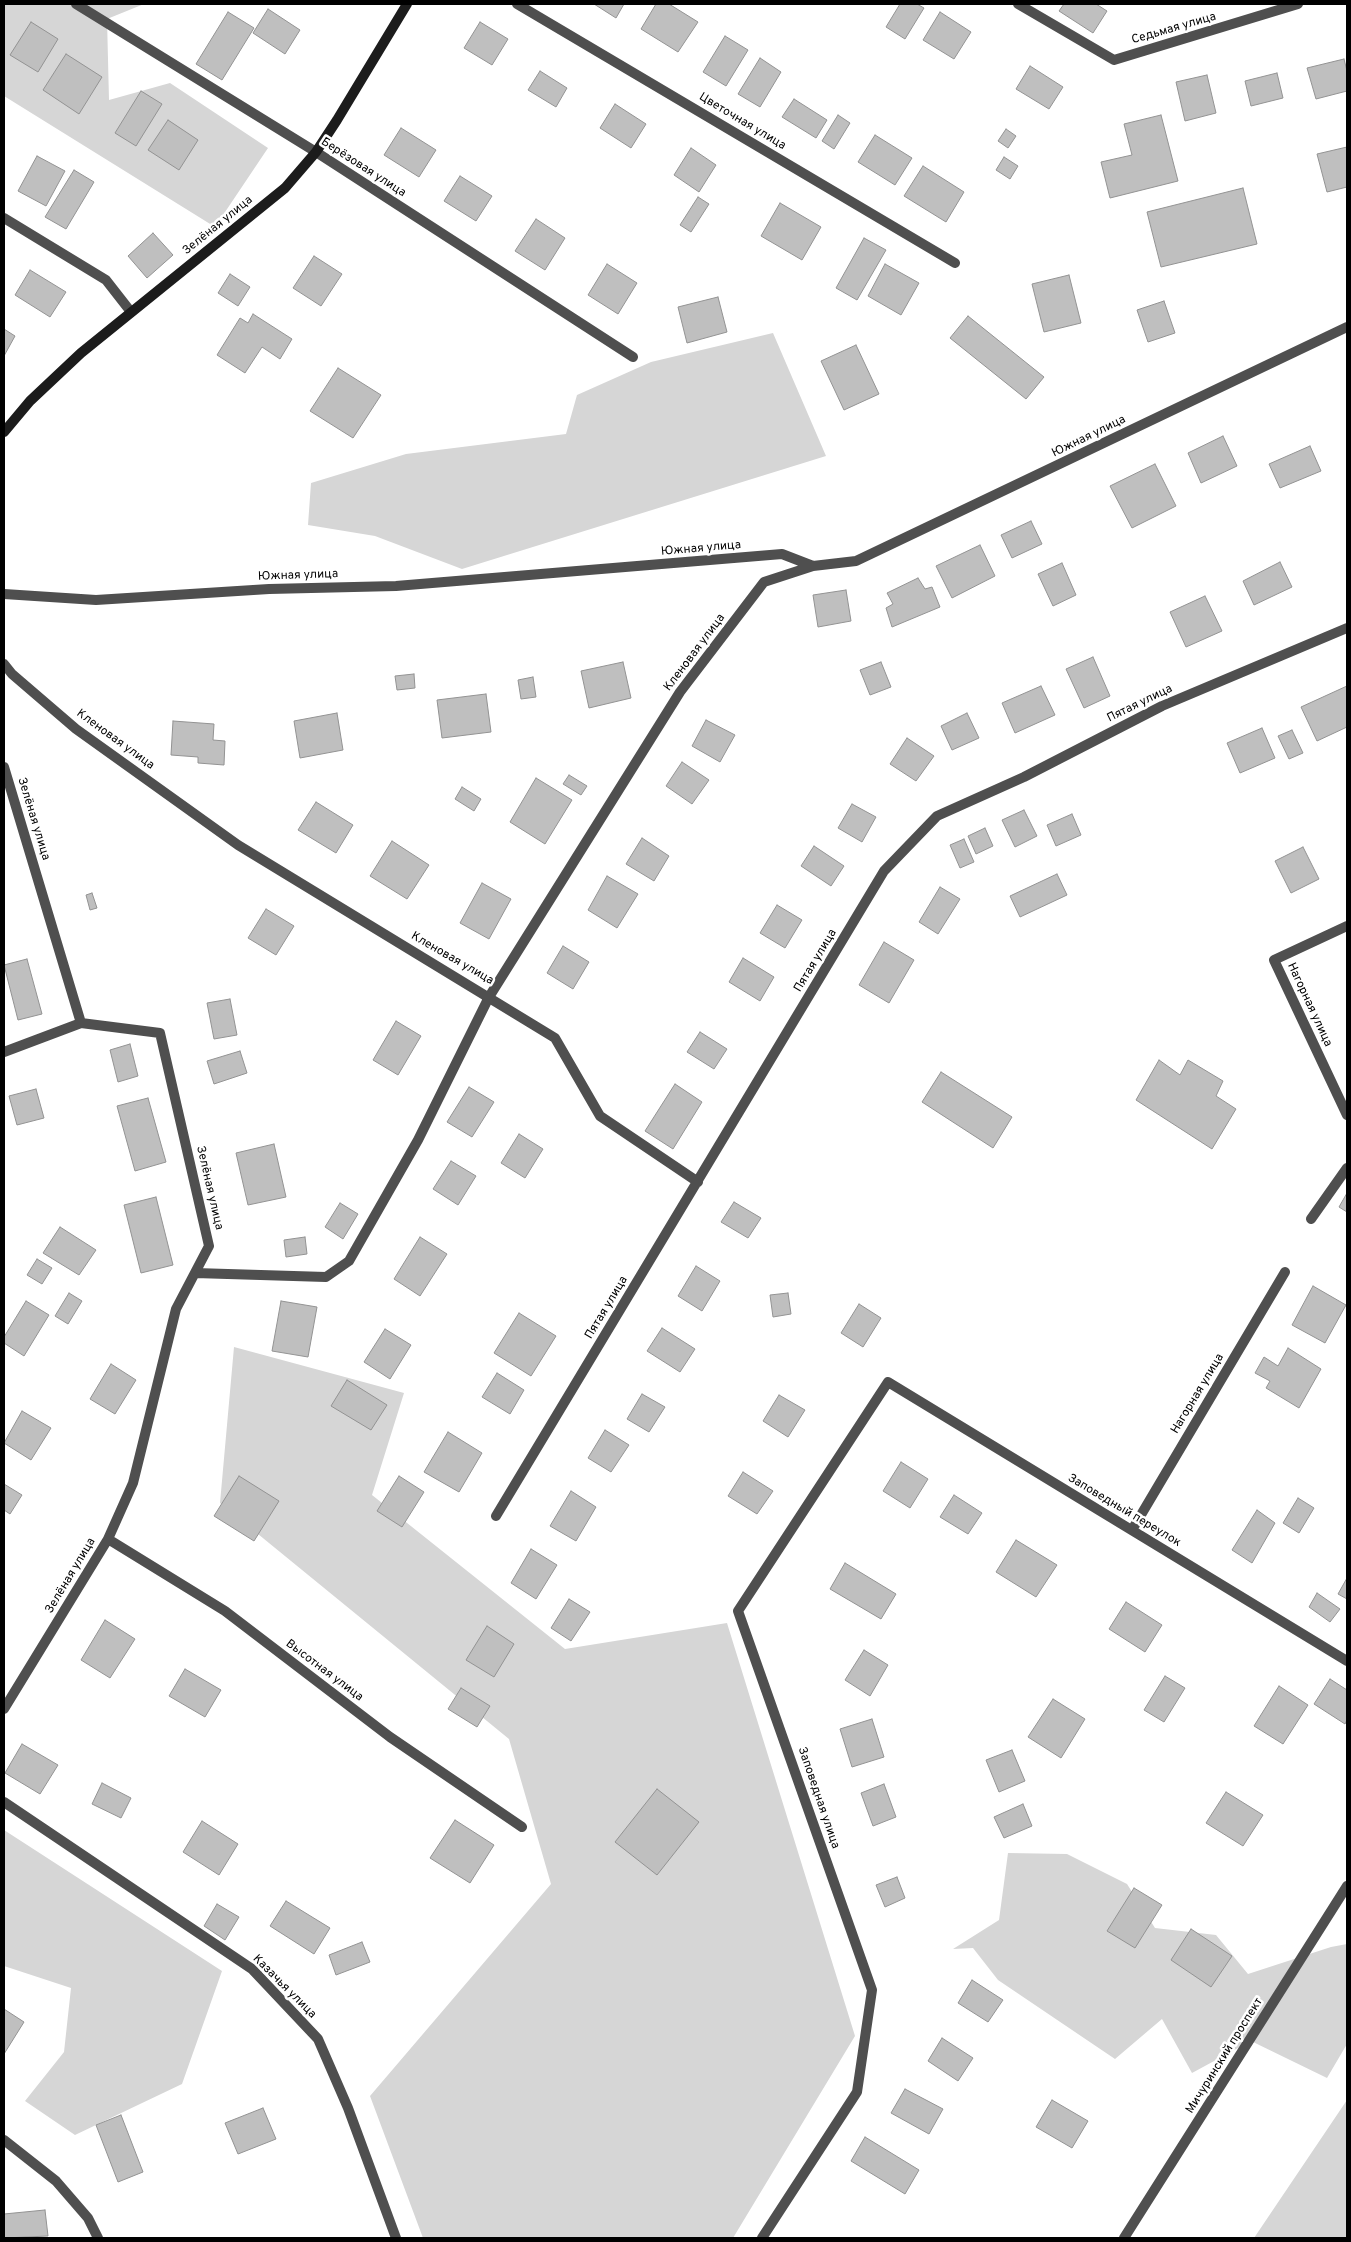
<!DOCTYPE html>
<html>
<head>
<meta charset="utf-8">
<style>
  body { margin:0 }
  #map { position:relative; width:1351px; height:2242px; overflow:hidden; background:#fff; font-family:Overpass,sans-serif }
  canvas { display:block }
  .frame { position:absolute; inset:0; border:5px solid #000; pointer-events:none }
</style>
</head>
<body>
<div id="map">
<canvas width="1351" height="2242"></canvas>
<div class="frame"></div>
</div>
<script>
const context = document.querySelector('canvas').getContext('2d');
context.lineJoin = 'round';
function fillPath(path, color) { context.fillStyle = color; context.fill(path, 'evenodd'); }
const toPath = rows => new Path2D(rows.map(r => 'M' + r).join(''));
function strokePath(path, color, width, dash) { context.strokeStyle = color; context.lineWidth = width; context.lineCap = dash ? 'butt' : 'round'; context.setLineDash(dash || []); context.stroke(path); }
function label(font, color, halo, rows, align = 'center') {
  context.font = font + ' Overpass,sans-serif'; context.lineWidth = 5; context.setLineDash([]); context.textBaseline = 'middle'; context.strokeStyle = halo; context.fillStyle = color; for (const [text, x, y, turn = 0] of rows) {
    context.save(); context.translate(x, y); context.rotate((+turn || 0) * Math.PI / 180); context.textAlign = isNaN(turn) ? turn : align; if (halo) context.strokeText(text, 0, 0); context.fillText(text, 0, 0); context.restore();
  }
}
const green = toPath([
  [4,4,144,4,107,19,109,100,170,83,268,148,215,227,4,96],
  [773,333,826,456,462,569,375,536,308,525,311,483,406,454,566,434,577,395,651,362],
  [234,1347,404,1393,372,1495,565,1649,727,1623,855,2036,733,2238,423,2238,370,2096,551,1884,509,1739,220,1503],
  [4,1830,222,1971,182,2084,75,2135,25,2101,64,2052,71,1988,4,1966],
  [1008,1853,1067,1854,1127,1884,1155,1928,1216,1935,1248,1974,1331,1947,1347,1944,1347,2044,1327,2078,1251,2041,1192,2073,1162,2019,1115,2059,998,1980,973,1948,953,1949,999,1920],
  [1347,2100,1347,2238,1254,2238]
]);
const building = toPath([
  [594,4,624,4,616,18,594,4],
  [656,4,669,4,698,22,678,52,641,29,656,4],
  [900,4,917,4,924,8,905,39,886,27,900,4],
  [1064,4,1096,4,1107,11,1093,33,1059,11,1064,4],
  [268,9,300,30,285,54,253,33,268,9],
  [228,12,254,28,222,80,196,64,228,12],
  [940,12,971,32,954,59,923,40,940,12],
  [31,22,58,39,38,72,10,55,31,22],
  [480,22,508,39,492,65,464,48,480,22],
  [725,36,748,50,726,86,703,72,725,36],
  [66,54,102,77,79,114,43,90,66,54],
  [760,58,781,72,760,107,738,94,760,58],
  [1344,59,1347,71,1347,91,1316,99,1307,68,1344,59],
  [1030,66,1063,87,1049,109,1016,89,1030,66],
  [540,71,567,88,556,107,528,90,540,71],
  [1277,73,1283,98,1251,106,1245,81,1277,73],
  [1207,75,1216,113,1185,121,1176,82,1207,75],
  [141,91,162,104,136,146,115,133,141,91],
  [794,99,827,120,816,138,782,117,794,99],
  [615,104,646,124,631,148,600,128,615,104],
  [838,115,850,123,834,149,822,141,838,115],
  [1161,115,1178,181,1110,198,1101,162,1132,155,1124,124,1161,115],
  [168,120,198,140,179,170,148,150,168,120],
  [401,128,436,150,419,177,384,155,401,128],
  [1006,129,1016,136,1008,148,998,141,1006,129],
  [875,135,912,158,895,185,858,162,875,135],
  [1347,147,1347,187,1327,192,1317,154,1347,147],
  [691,148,716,165,699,192,674,175,691,148],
  [37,156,65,171,46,206,18,191,37,156],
  [1004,157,1018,166,1010,179,996,170,1004,157],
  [923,166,964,192,946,222,904,196,923,166],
  [74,170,94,182,66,229,45,217,74,170],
  [460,176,492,196,476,221,444,201,460,176],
  [1243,188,1257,244,1161,267,1147,212,1243,188],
  [698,197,709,204,691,232,680,225,698,197],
  [780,203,821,227,802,260,761,236,780,203],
  [536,219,565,238,545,270,515,251,536,219],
  [153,233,173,255,147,278,128,256,153,233],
  [864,238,886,250,857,300,836,288,864,238],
  [314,256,342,274,321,306,293,288,314,256],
  [607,264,637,283,618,314,588,295,607,264],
  [885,264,919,283,901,315,868,296,885,264],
  [30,270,66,292,50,317,15,295,30,270],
  [230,274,250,287,238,306,218,293,230,274],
  [1069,275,1081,323,1044,332,1032,284,1069,275],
  [718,297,727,332,687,343,678,307,718,297],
  [1164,301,1175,333,1148,342,1137,310,1164,301],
  [253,314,292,339,280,359,262,347,245,373,217,355,240,318,248,323,253,314],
  [968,316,1044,377,1026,399,950,338,968,316],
  [4,329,15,336,4,356,4,329],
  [856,345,879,394,844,410,821,361,856,345],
  [338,368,381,395,353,438,310,411,338,368],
  [1223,436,1237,466,1201,483,1188,453,1223,436],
  [1310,446,1321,471,1280,488,1269,464,1310,446],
  [1155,464,1176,506,1132,528,1110,486,1155,464],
  [1031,521,1042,544,1012,558,1001,535,1031,521],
  [980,545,995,576,952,598,936,566,980,545],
  [1280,562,1292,587,1254,605,1243,581,1280,562],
  [1062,563,1076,595,1053,606,1038,574,1062,563],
  [918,578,925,589,932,587,940,607,892,627,886,608,893,604,887,593,918,578],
  [846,590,851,621,818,627,813,595,846,590],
  [1205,596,1222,631,1186,647,1170,612,1205,596],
  [1093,657,1110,696,1084,708,1066,669,1093,657],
  [623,662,631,698,589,708,581,671,623,662],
  [881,662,891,687,870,695,860,670,881,662],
  [414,674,415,688,397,690,395,676,414,674],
  [533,677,536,697,521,699,518,680,533,677],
  [1041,686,1055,715,1015,733,1002,703,1041,686],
  [1347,686,1347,727,1317,741,1301,707,1347,686],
  [486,694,491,732,442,738,437,700,486,694],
  [337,713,343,750,300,758,294,721,337,713],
  [967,713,979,738,952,750,941,726,967,713],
  [706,720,735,735,720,762,692,746,706,720],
  [173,721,214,724,213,740,225,741,224,765,198,763,198,757,171,755,173,721],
  [1262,728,1275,758,1240,773,1227,743,1262,728],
  [1292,730,1303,753,1289,759,1278,736,1292,730],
  [907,738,934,756,916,781,890,764,907,738],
  [682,762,709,780,692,804,666,786,682,762],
  [569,775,587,786,581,795,563,784,569,775],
  [536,778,572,800,545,844,510,822,536,778],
  [462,787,481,799,474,811,455,799,462,787],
  [316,802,353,825,336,853,298,830,316,802],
  [852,804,876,817,862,842,838,828,852,804],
  [1024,810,1037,836,1015,847,1002,820,1024,810],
  [1072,814,1081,835,1056,846,1047,825,1072,814],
  [985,828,993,846,976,854,968,836,985,828],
  [642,838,669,856,654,881,626,864,642,838],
  [964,839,974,862,960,868,950,845,964,839],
  [392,841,429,865,407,899,370,876,392,841],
  [814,846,844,866,831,886,801,866,814,846],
  [1303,847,1319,879,1291,893,1275,861,1303,847],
  [1057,874,1067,895,1020,917,1010,896,1057,874],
  [607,876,638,894,617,928,588,910,607,876],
  [482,883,511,899,489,939,460,923,482,883],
  [940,887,960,899,938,934,919,922,940,887],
  [92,893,97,908,90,910,86,895,92,893],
  [777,905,802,920,785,948,760,933,777,905],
  [266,909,294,926,276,955,248,938,266,909],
  [884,942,914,960,889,1003,859,985,884,942],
  [563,946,589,962,573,989,547,973,563,946],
  [743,958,774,977,760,1001,729,982,743,958],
  [27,959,42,1014,18,1020,4,965,27,959],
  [230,999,237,1035,214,1039,207,1003,230,999],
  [396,1021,421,1036,398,1075,373,1060,396,1021],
  [700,1032,727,1049,714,1069,687,1052,700,1032],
  [130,1044,138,1076,118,1082,110,1050,130,1044],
  [240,1051,247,1073,214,1084,207,1061,240,1051],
  [1159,1060,1180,1075,1188,1060,1223,1081,1216,1096,1236,1109,1212,1149,1136,1100,1159,1060],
  [941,1072,1012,1117,993,1148,922,1102,941,1072],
  [675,1084,702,1102,673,1149,645,1131,675,1084],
  [469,1087,494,1102,472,1137,447,1122,469,1087],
  [36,1089,44,1118,17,1125,9,1096,36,1089],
  [148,1098,166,1162,135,1171,117,1106,148,1098],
  [519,1134,543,1149,525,1178,501,1163,519,1134],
  [274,1144,286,1197,248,1205,236,1153,274,1144],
  [451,1161,476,1176,458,1205,433,1189,451,1161],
  [1347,1193,1347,1212,1339,1207,1347,1193],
  [156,1197,173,1265,141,1273,124,1205,156,1197],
  [734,1202,761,1218,748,1238,721,1222,734,1202],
  [340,1203,358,1214,343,1239,325,1227,340,1203],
  [60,1227,96,1250,79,1275,43,1253,60,1227],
  [305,1237,307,1254,286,1257,284,1240,305,1237],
  [420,1237,447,1254,420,1296,394,1279,420,1237],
  [37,1259,52,1268,42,1284,27,1275,37,1259],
  [696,1266,720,1281,702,1311,678,1296,696,1266],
  [1313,1286,1346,1305,1325,1343,1292,1325,1313,1286],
  [69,1293,82,1301,68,1324,55,1316,69,1293],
  [788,1293,791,1314,773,1317,770,1295,788,1293],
  [26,1301,49,1315,24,1356,4,1343,4,1337,26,1301],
  [281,1301,317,1307,308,1357,272,1351,281,1301],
  [859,1304,881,1318,863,1347,841,1333,859,1304],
  [519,1313,556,1336,531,1376,494,1353,519,1313],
  [662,1328,695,1349,680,1372,647,1351,662,1328],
  [385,1329,411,1345,390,1379,364,1362,385,1329],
  [1288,1348,1321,1369,1299,1408,1266,1388,1270,1381,1255,1373,1264,1357,1278,1366,1288,1348],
  [111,1364,136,1380,115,1414,90,1399,111,1364],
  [497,1373,524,1390,510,1414,482,1397,497,1373],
  [347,1380,387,1405,371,1430,331,1406,347,1380],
  [642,1394,665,1407,649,1432,627,1419,642,1394],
  [779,1395,805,1410,788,1437,763,1421,779,1395],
  [22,1411,51,1428,31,1460,4,1443,22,1411],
  [605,1430,629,1445,611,1472,588,1458,605,1430],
  [448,1432,482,1453,459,1492,424,1472,448,1432],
  [901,1462,928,1479,910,1508,883,1491,901,1462],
  [743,1472,773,1491,757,1514,728,1496,743,1472],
  [239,1476,279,1501,254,1541,214,1516,239,1476],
  [399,1476,424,1492,402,1527,377,1511,399,1476],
  [4,1484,22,1495,10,1514,4,1510,4,1484],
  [571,1491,596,1507,576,1541,550,1526,571,1491],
  [954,1495,982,1513,968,1534,940,1517,954,1495],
  [1298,1498,1314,1508,1299,1533,1283,1523,1298,1498],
  [1257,1510,1275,1523,1252,1563,1232,1550,1257,1510],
  [1016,1540,1057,1565,1036,1597,996,1572,1016,1540],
  [531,1549,557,1565,536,1599,511,1583,531,1549],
  [845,1563,896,1594,881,1619,830,1589,845,1563],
  [1347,1578,1347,1599,1338,1594,1347,1578],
  [1317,1593,1340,1609,1330,1622,1309,1607,1317,1593],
  [569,1599,590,1612,571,1641,551,1628,569,1599],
  [1126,1602,1162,1625,1145,1652,1109,1629,1126,1602],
  [105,1620,135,1639,110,1678,81,1660,105,1620],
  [487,1626,514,1644,494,1677,466,1660,487,1626],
  [864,1650,888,1665,870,1696,845,1680,864,1650],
  [185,1669,221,1690,205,1717,169,1696,185,1669],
  [1165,1676,1185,1688,1164,1722,1144,1710,1165,1676],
  [1330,1679,1347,1690,1347,1720,1345,1724,1314,1704,1330,1679],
  [1279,1686,1308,1705,1283,1744,1254,1726,1279,1686],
  [461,1688,490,1706,477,1727,448,1709,461,1688],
  [1053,1699,1085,1719,1061,1758,1028,1737,1053,1699],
  [872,1719,884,1757,852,1767,840,1729,872,1719],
  [22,1744,58,1765,40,1794,5,1773,22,1744],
  [1012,1750,1025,1781,999,1792,986,1760,1012,1750],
  [102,1783,131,1798,121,1818,92,1804,102,1783],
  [884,1784,896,1817,873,1826,861,1793,884,1784],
  [657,1789,699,1822,657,1875,615,1842,657,1789],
  [1226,1792,1263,1815,1243,1846,1206,1823,1226,1792],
  [1023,1804,1032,1826,1004,1838,994,1817,1023,1804],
  [455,1820,494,1845,470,1883,430,1858,455,1820],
  [202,1821,238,1844,219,1875,183,1852,202,1821],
  [897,1877,905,1898,885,1907,876,1885,897,1877],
  [1134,1888,1162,1905,1135,1948,1107,1931,1134,1888],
  [286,1901,330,1928,314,1954,270,1926,286,1901],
  [217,1904,239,1917,225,1940,204,1926,217,1904],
  [1191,1929,1232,1956,1211,1987,1171,1960,1191,1929],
  [362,1942,370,1962,336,1975,329,1955,362,1942],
  [972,1980,1003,2000,988,2022,958,2003,972,1980],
  [4,2009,24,2022,4,2054,4,2009],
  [942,2038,973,2058,958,2081,928,2061,942,2038],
  [905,2089,943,2109,929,2134,891,2113,905,2089],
  [1052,2100,1088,2121,1072,2148,1036,2127,1052,2100],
  [263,2108,276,2139,238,2154,225,2123,263,2108],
  [121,2115,143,2172,118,2182,96,2125,121,2115],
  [865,2137,919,2170,905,2194,851,2161,865,2137],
  [45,2210,48,2236,4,2238,4,2214,45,2210]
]);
const street = toPath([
  [76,4,316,152,633,357],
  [517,4,955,263],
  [1018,4,1114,60,1298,4],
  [4,218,106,280,131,312],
  [4,594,96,600,269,589,396,586,782,554,813,566,856,561,1347,327],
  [4,664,12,674,76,729,238,845,555,1038,600,1116,698,1182],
  [4,767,81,1023],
  [1347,926,1274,960,1347,1115],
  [4,1052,81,1023,160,1033,209,1246,176,1309,133,1483,108,1539,4,1709],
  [1311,1219,1347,1168],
  [195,1273,326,1277,349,1261,418,1140,489,997,680,692,764,582,813,566],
  [496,1516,884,871,937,816,1024,777,1162,706,1347,628],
  [1132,1530,1285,1272],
  [108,1539,225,1611,390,1737,522,1827],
  [4,1802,252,1969,318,2039,348,2108,396,2238],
  [4,2140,56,2181,88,2218,98,2238],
  [762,2238,857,2092,872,1990,738,1611,888,1382,1347,1661],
  [1124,2238,1347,1886]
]);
const secondary = toPath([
  [4,432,30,401,81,353,285,188,316,152,337,120,407,4]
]);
const streetNames = [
  ["Седьмая улица",1174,29,-16],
  ["Цветочная улица",742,122,31],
  ["Берёзовая улица",363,168,33],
  ["Зелёная улица",218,226,-39],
  ["Южная улица",1089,437,-26],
  ["Южная улица",701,549,-5],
  ["Южная улица",298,576,-2],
  ["Кленовая улица",695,653,-53],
  ["Пятая улица",1140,704,-26],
  ["Кленовая улица",115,740,36],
  ["Зелёная улица",33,819,73],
  ["Кленовая улица",452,959,30],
  ["Пятая улица",816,961,-59],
  ["Нагорная улица",1309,1005,65],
  ["Зелёная улица",209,1188,77],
  ["Пятая улица",607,1308,-59],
  ["Нагорная улица",1198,1394,-59],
  ["Заповедный переулок",1124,1511,31],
  ["Зелёная улица",71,1576,-59],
  ["Высотная улица",324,1671,37],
  ["Заповедная улица",818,1798,71],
  ["Казачья улица",284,1987,45],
  ["Мичуринский проспект",1225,2056,-58]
];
fillPath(green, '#d6d6d6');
fillPath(building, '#bfbfbf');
strokePath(building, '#939393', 1);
strokePath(street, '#4f4f4f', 10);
strokePath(secondary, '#1c1c1c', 10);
label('12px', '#000', '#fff', streetNames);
</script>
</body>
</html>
